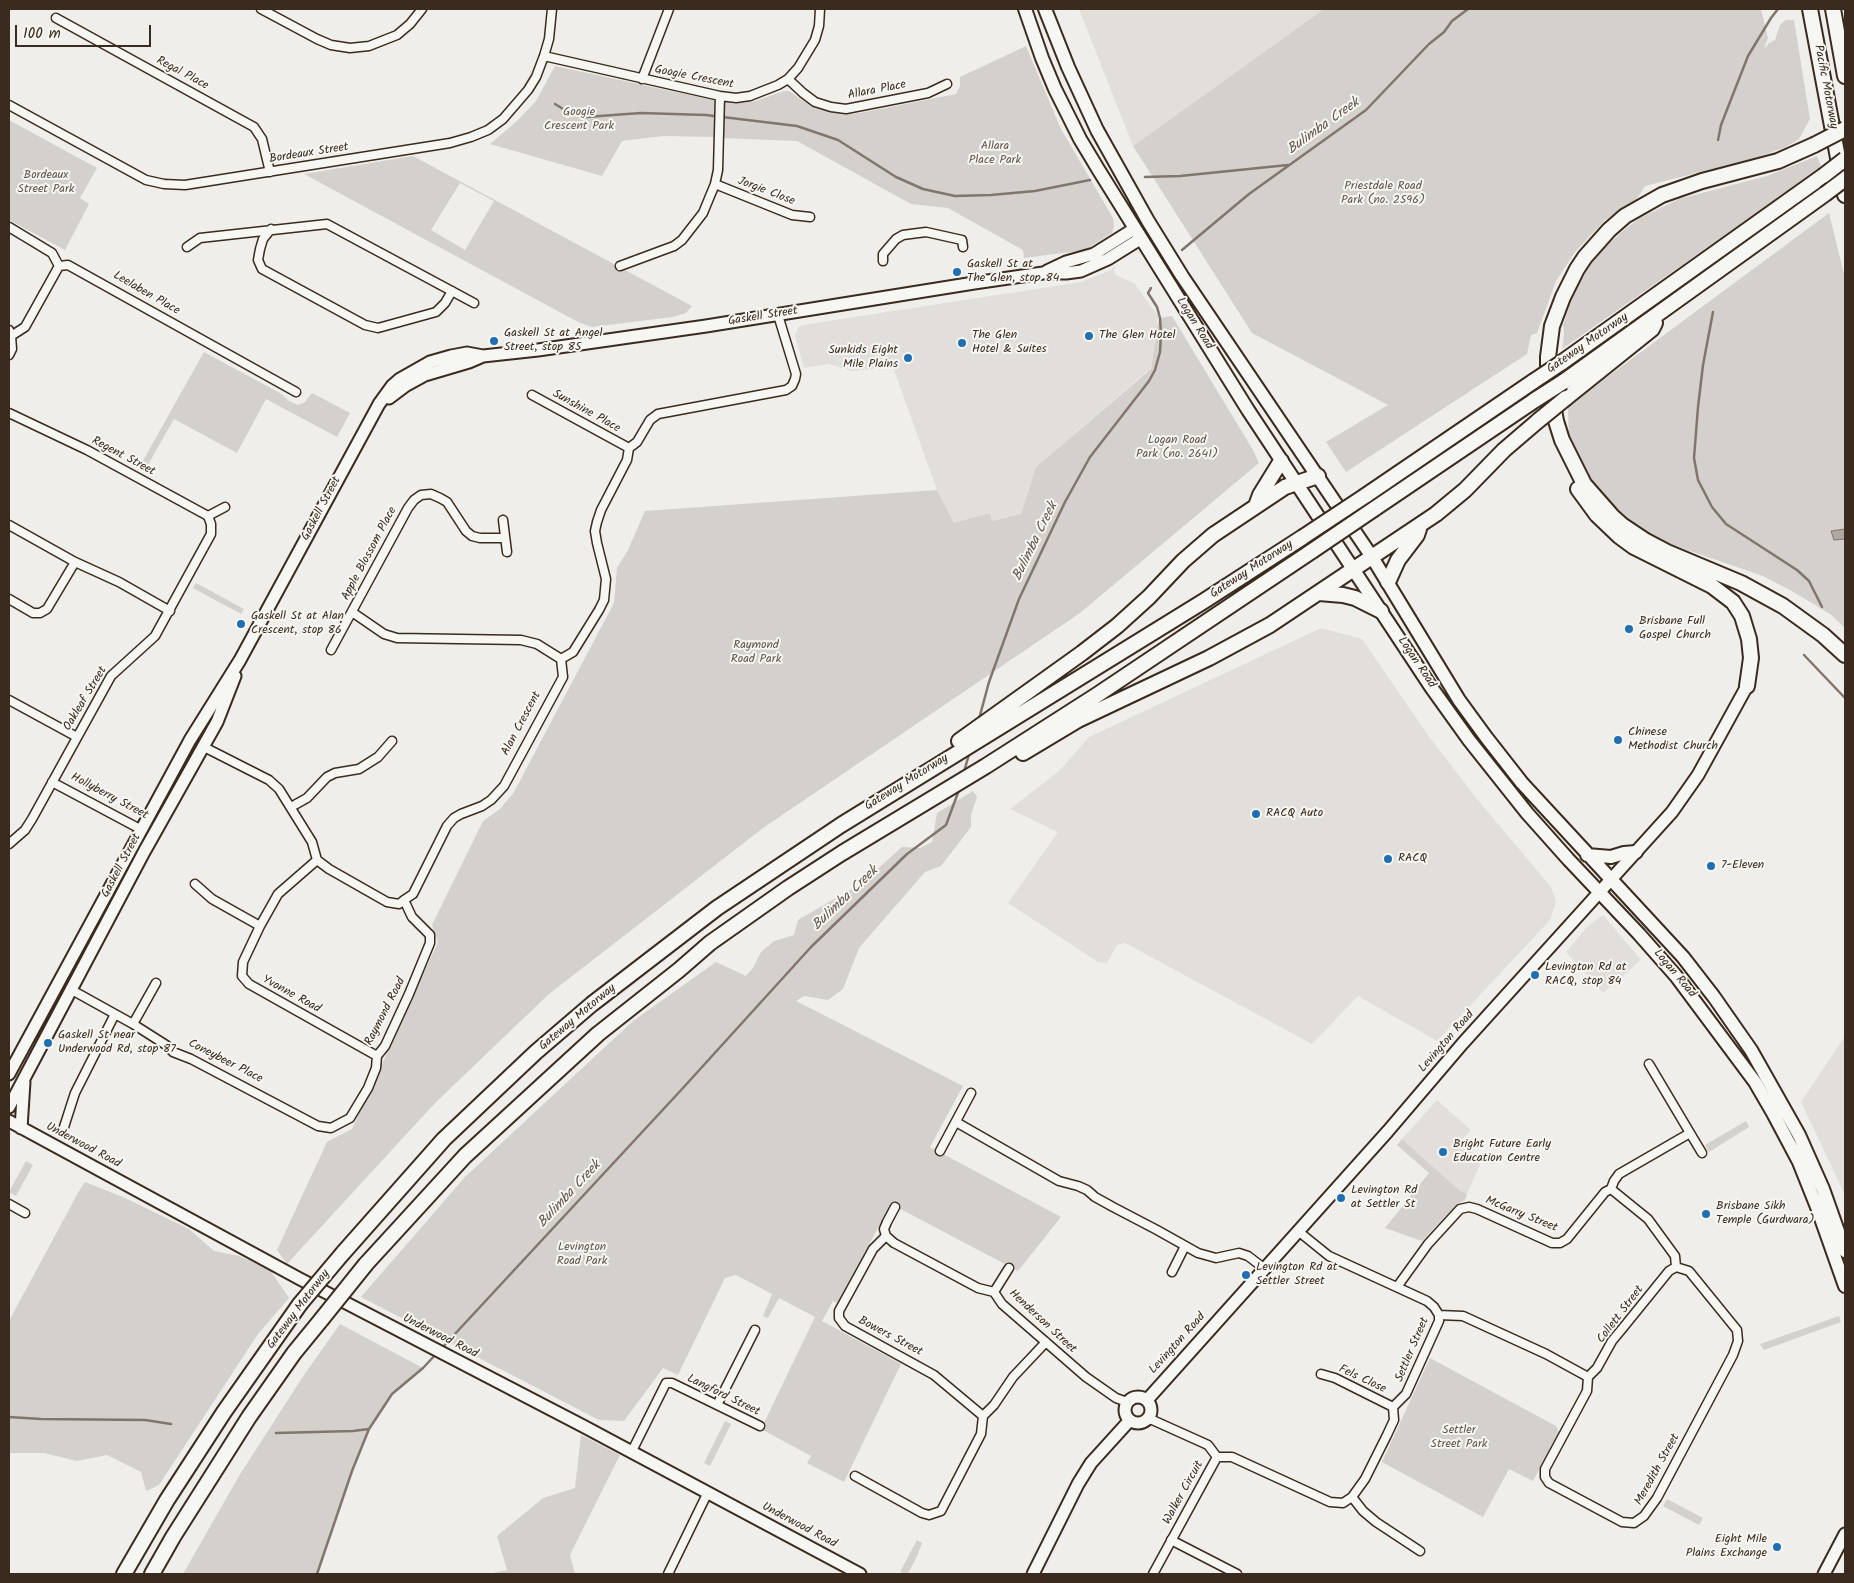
<!DOCTYPE html>
<html>
<head>
<meta charset="utf-8">
<style>
  body { margin:0 }
  #map { position:relative; width:1854px; height:1583px; overflow:hidden; background:#efeeea; font-family:Kalam,sans-serif }
  canvas { display:block }
  .frame { position:absolute; inset:0; border:10px solid #3b2a1e; pointer-events:none }
  .scale { position:absolute; left:15px; top:25px; width:136px; height:22px; box-sizing:border-box; border:2px solid #3b2a1e; border-top:0; padding-left:6px; font-size:15px; line-height:18px; white-space:nowrap; color:#3b2a1e; -webkit-text-stroke:4px #f6f6f2; paint-order:stroke }
</style>
</head>
<body>
<div id="map">
<canvas width="1854" height="1583"></canvas>
<div class="frame"></div>
<div class="scale">100 m</div>
</div>
<script>
const context = document.querySelector('canvas').getContext('2d');
context.lineJoin = 'round';
function fillPath(path, color) { context.fillStyle = color; context.fill(path, 'evenodd'); }
const toPath = rows => new Path2D(rows.map(r => 'M' + r).join(''));
function strokePath(path, color, width, dash) { context.strokeStyle = color; context.lineWidth = width; context.lineCap = dash ? 'butt' : 'round'; context.setLineDash(dash || []); context.stroke(path); }
function label(font, color, halo, rows, align = 'center') {
  context.font = font + ' Kalam,sans-serif'; context.lineWidth = 4; context.setLineDash([]); context.textBaseline = 'middle'; context.strokeStyle = halo; context.fillStyle = color; for (const [text, x, y, turn = 0] of rows) {
    context.save(); context.translate(x, y); context.rotate((+turn || 0) * Math.PI / 180); context.textAlign = isNaN(turn) ? turn : align; if (halo) context.strokeText(text, 0, 0); context.fillText(text, 0, 0); context.restore();
  }
}
const built = toPath([
  [1079,9,1324,9,1133,146],
  [1115,266,1114,272,1116,275,1135,284,1158,316,1151,368,1036,467,1021,514,992,521,989,514,954,523,937,490,893,367,852,371,828,364,804,368,795,336,798,327,803,325,1081,282,1111,270],
  [1321,628,1362,639,1430,738,1477,799,1551,887,1556,901,1550,920,1437,1041,1358,996,1312,1044,1125,943,1117,945,1107,963,1098,962,1008,903,1058,832,1010,809,1059,771,1089,737],
  [1603,915,1641,960,1603,993,1566,952,1587,927],
  [1845,1036,1845,1195,1801,1102],
  [1437,1100,1471,1130,1457,1145,1483,1158,1467,1194,1459,1190,1402,1139]
]);
const green = toPath([
  [1324,9,1761,9,1768,38,1764,49,1769,43,1775,40,1780,25,1786,20,1794,20,1810,119,1799,139,1786,147,1755,158,1645,186,1637,199,1605,220,1575,252,1556,281,1537,333,1531,335,1527,354,1346,472,1326,442,1388,405,1252,333,1133,146],
  [1026,46,1061,129,1113,218,1114,226,1112,233,1088,248,1078,251,1024,258,1023,250,948,208,911,204,797,141,722,138,722,101,734,104,756,101,784,91,789,91,812,107,846,114,860,113,956,94,960,86,960,77],
  [555,66,717,101,714,137,663,136,622,141,602,176,490,144,516,122,536,101],
  [9,120,97,168,80,198,89,204,65,250,9,220],
  [413,156,692,306,686,313,673,317,592,327,578,322,304,174],
  [460,183,494,201,465,250,431,230],
  [1817,156,1821,166,1765,207,1562,349,1564,334,1563,325,1573,296,1587,270,1601,251,1624,230,1640,218,1679,199,1767,176],
  [1829,213,1845,278,1845,529,1832,531,1835,540,1845,539,1845,628,1830,614,1790,590,1763,576,1661,541,1637,528,1619,513,1599,490,1582,469,1569,446,1568,406],
  [1172,316,1253,450,1259,463,1080,613,763,828,549,994,435,1103,287,1264,277,1250,327,1142,352,1129,438,942,432,925,483,821,500,809,514,792,614,603,617,568,628,550,645,511,937,490,954,523,990,513,992,521,1021,514,1036,467,1151,369,1157,326,1160,318],
  [204,352,280,393,289,401,298,405,305,402,312,393,350,413,337,437,266,399,237,453,174,419,145,470,140,466],
  [196,583,244,609,241,614,193,588],
  [973,791,977,797,971,815,971,827,941,866,925,872,859,948,843,989,828,1000,804,996,796,1001,963,1086,930,1147,1061,1217,1018,1271,891,1204,837,1303,833,1301,822,1321,901,1364,844,1482,807,1463,811,1456,761,1429,815,1317,779,1298,768,1318,763,1316,772,1294,736,1275,725,1278,678,1375,663,1368,624,1421,599,1420,361,1297,465,1177,633,1021,716,962,746,976,753,968,761,952,774,941,794,935,798,920,862,883,902,847,920,848,932,842,937,813],
  [1746,1121,1749,1127,1709,1152,1705,1145],
  [1402,1139,1459,1190,1467,1194,1465,1200,1456,1205,1422,1241,1385,1228,1429,1173,1397,1145],
  [26,1161,33,1165,16,1196,9,1192],
  [85,1182,125,1198,189,1229,214,1251,239,1256,270,1270,289,1298,258,1334,159,1485,146,1491,141,1472,107,1455,77,1461,44,1453,9,1453,9,1321,79,1191],
  [1839,1316,1841,1322,1764,1350,1760,1344],
  [340,1324,423,1368,392,1394,369,1429,352,1471,317,1574,183,1574,239,1476,302,1378],
  [1430,1358,1556,1426,1559,1432,1533,1481,1509,1469,1483,1517,1382,1462],
  [725,1421,731,1424,710,1466,704,1463],
  [581,1435,620,1455,570,1555,575,1574,488,1574,507,1570,497,1536,543,1498,575,1488],
  [1667,1499,1703,1518,1699,1525,1663,1506],
  [917,1540,922,1543,918,1554,908,1574,905,1574,900,1572]
]);
const water = toPath([
  [1845,529,1845,539,1834,540,1831,531,1845,529]
]);
const stream = toPath([
  [555,104,568,112,586,117,641,113,706,115,797,126,838,140,896,177,923,189,955,196,991,195,1035,191,1090,180],
  [1718,140,1721,125,1748,56,1771,18,1778,9],
  [1145,177,1180,176,1288,165],
  [1182,250,1249,194,1366,110,1429,44,1444,32,1452,21,1468,9],
  [1713,312,1703,365,1698,407,1694,458,1698,480,1712,507,1726,524,1797,570,1809,581,1822,607],
  [1804,655,1845,698],
  [979,719,989,682,1019,599,1065,502,1090,457,1149,381,1155,370,1160,352,1161,334,1160,318,1157,307,1148,293,1151,288],
  [963,775,970,751],
  [441,1349,683,1088,811,947,907,854,946,825,959,790],
  [9,1417,41,1419,145,1420,171,1424],
  [276,1433,353,1431,369,1429],
  [317,1574,352,1471,369,1429,392,1394,423,1368,437,1353]
]);
const street = toPath([
  [261,9,317,39,331,45,350,48,369,46,397,35,410,24,422,9],
  [56,18,254,127,262,139,270,172],
  [544,56,720,96,736,98,750,96,778,85,788,79,798,68,815,40,819,26,820,9],
  [642,79,669,9],
  [788,79,803,93,815,102,831,107,846,109,928,93,947,84],
  [9,105,146,180,164,184,185,185,450,143,471,137,488,130,503,119,528,90,536,77,544,56,549,39,552,9],
  [715,184,792,215,810,217],
  [9,227,52,253,59,266],
  [271,229,263,239,260,249,258,260,262,269,365,325,378,328,436,312,445,303,452,291],
  [187,247,200,238,327,224,474,303],
  [883,261,883,254,896,239,903,235,926,232,962,240,963,247],
  [620,266,674,246,682,240,703,213,715,184,718,170,720,96],
  [9,330,11,336,12,349,9,355],
  [11,336,25,327,59,266,68,265,296,392],
  [532,395,629,448],
  [9,413,87,450,208,516,225,507],
  [503,520,507,552],
  [9,525,75,562,119,582,170,611],
  [9,599,33,613,40,613,47,609,75,562],
  [352,612,384,634,397,638,521,640,537,644,561,659],
  [331,650,408,508,414,500,421,495,431,494,440,498,447,502,466,531,472,536,480,538,505,538],
  [9,700,77,737],
  [204,747,269,780,279,789,312,842,317,860,329,869,387,902,399,904,404,900,413,894,447,826,454,818,461,814,482,806,491,800,504,786,563,677,561,659,573,652,599,610,604,600,606,579,597,543,595,531,597,522,601,510,627,460,629,448,637,442,650,420,658,414,786,390,792,386,795,379,796,374,778,315],
  [52,782,142,830],
  [291,807,307,798,327,777,335,773,359,769,378,757,392,741],
  [9,844,25,830,32,819,111,676,155,636,211,534,211,524,208,516],
  [317,860,278,894,260,926,243,962,242,976,249,984,377,1056],
  [195,884,212,899,260,926],
  [70,989,133,1024,166,1045,173,1052,191,1059,318,1126,331,1128,350,1118,368,1088,376,1068,377,1056,385,1046,409,994,430,943,430,935,412,917,404,900],
  [133,1024,156,983],
  [956,1122,1059,1181,1078,1186,1087,1190,1095,1197,1113,1207,1157,1230,1198,1253,1216,1258,1239,1253,1248,1256,1265,1269],
  [64,1127,75,1093,115,1014],
  [1690,1133,1702,1153],
  [940,1151,971,1093],
  [1611,1189,1648,1219,1675,1256,1676,1267],
  [9,1204,25,1213],
  [895,1207,887,1222,884,1229,886,1236,873,1249,839,1311,839,1318,845,1326,934,1375,983,1416],
  [886,1236,894,1243,978,1288,994,1292,1002,1304,1086,1377,1116,1398,1127,1402],
  [1172,1272,1185,1246],
  [1397,1287,1428,1244,1460,1209,1469,1207,1477,1209,1552,1243,1560,1243,1567,1239,1605,1192,1611,1189,1614,1181,1619,1174,1690,1133,1649,1064],
  [994,1292,1009,1268],
  [1439,1315,1463,1316,1546,1354,1588,1377,1597,1368,1612,1341,1622,1329,1669,1271,1676,1267,1689,1271,1737,1330,1738,1341,1733,1355,1657,1498,1644,1516,1634,1523,1622,1522,1549,1483,1545,1477,1545,1469,1587,1391,1588,1377],
  [1321,1374,1335,1378,1393,1407],
  [717,1405,755,1330],
  [1148,1418,1208,1445,1217,1457,1232,1457,1330,1502,1343,1503,1352,1497,1365,1479,1387,1435,1394,1420,1393,1407,1406,1394,1439,1321,1439,1315,1434,1307,1427,1301,1329,1256,1298,1231],
  [631,1453,666,1383,672,1383,760,1426],
  [855,1476,922,1513,929,1515,941,1511,981,1434,983,1416,994,1405,1013,1377,1046,1342],
  [1352,1497,1363,1511,1376,1522,1420,1551],
  [1171,1540,1237,1574],
  [668,1574,708,1492],
  [1153,1574,1217,1457]
]);
const secondary = toPath([
  [1047,271,1066,262,1094,254,1134,229],
  [389,398,405,386,425,375,469,362,483,356],
  [9,1074,190,740,240,660,379,404,392,386,400,379,430,362,451,356,467,353,483,356,538,350,706,326,974,283,1043,273,1066,273,1081,271,1108,259,1140,239],
  [9,1107,144,852,217,722,235,676],
  [9,1121,300,1279,583,1426,860,1574],
  [21,1128,24,1082],
  '1125 1410a13 13 0 1 1 26 0a13 13 0 1 1-26 0Z',
  [1147,1400,1388,1131,1463,1043,1672,812,1698,775,1747,686],
  [1033,1574,1078,1484,1091,1463,1130,1420],
  [1824,1574,1845,1534]
]);
const primary = toPath([
  [1025,9,1042,58,1055,89,1080,139,1098,169,1248,410,1431,687,1469,740,1527,813,1568,859,1639,934,1676,976,1755,1082,1773,1113,1799,1162,1817,1207,1845,1286],
  [1045,9,1068,67,1097,130,1148,221,1182,276,1372,557,1459,700,1486,737,1522,783,1683,957,1714,997,1751,1050,1799,1135,1823,1189,1845,1251],
  [1587,855,1611,857,1624,853,1636,852]
]);
const highway = toPath([
  [1810,9,1845,195],
  [1833,9,1845,76],
  [1814,145,1778,161,1702,181,1662,195,1625,216,1609,230,1585,257,1577,269,1563,297,1552,326,1548,357,1548,376,1556,421,1562,440,1584,484,1613,517,1622,525,1646,541,1667,552,1741,583,1783,606,1823,635,1845,655],
  [1561,363,1823,176],
  [1563,382,1825,194],
  [1566,398,1652,329,1655,323],
  [1578,489,1597,515,1619,536,1634,547,1712,586,1733,602,1742,616,1749,639,1751,658,1747,686],
  [1365,496,1534,381],
  [1256,506,1260,495,1281,461],
  [1374,509,1535,400],
  [1388,582,1398,560,1417,535,1419,529],
  [1319,593,1343,595,1355,598,1381,611],
  [959,741,1082,653,1117,626,1149,597,1183,561,1213,535,1285,487,1318,476],
  [1023,753,1078,720,1209,658,1270,625,1436,514,1465,490,1504,450,1539,420],
  [343,1253,444,1139,536,1052,592,1004,717,908,841,825,1204,601,1303,537],
  [366,1264,465,1156,598,1034,679,970,710,943,788,888,842,853,986,766,1097,695,1312,551],
  [124,1574,167,1500,224,1412,300,1304],
  [152,1574,173,1537,249,1417,294,1353,321,1320]
]);
const highwayBridge = toPath([
  [1814,145,1845,129],
  [1823,176,1845,159],
  [1825,194,1845,179],
  [1534,381,1561,363],
  [1535,400,1563,382],
  [1539,420,1566,398],
  [1303,537,1365,496],
  [1312,551,1374,509],
  [300,1304,343,1253],
  [321,1320,366,1264]
]);
const markers = [
  [957,272,5,"#1f6fb2"],
  [1089,336,5,"#1f6fb2"],
  [494,341,5,"#1f6fb2"],
  [962,343,5,"#1f6fb2"],
  [908,358,5,"#1f6fb2"],
  [241,624,5,"#1f6fb2"],
  [1629,629,5,"#1f6fb2"],
  [1618,740,5,"#1f6fb2"],
  [1256,814,5,"#1f6fb2"],
  [1388,859,5,"#1f6fb2"],
  [1711,866,5,"#1f6fb2"],
  [1535,975,5,"#1f6fb2"],
  [48,1043,5,"#1f6fb2"],
  [1443,1152,5,"#1f6fb2"],
  [1341,1198,5,"#1f6fb2"],
  [1706,1214,5,"#1f6fb2"],
  [1246,1275,5,"#1f6fb2"],
  [1777,1547,5,"#1f6fb2"]
];
const streetNames = [
  ["Regal Place",182,74,28],
  ["Googie Crescent",694,78,11],
  ["Pacific Motorway",1825,87,79],
  ["Allara Place",877,91,-11],
  ["Bordeaux Street",309,154,-9],
  ["Jorgie Close",766,192,21],
  ["Leelaben Place",146,294,30],
  ["Gaskell Street",763,317,-9],
  ["Logan Road",1194,324,58],
  ["Gateway Motorway",1588,344,-35],
  ["Sunshine Place",586,412,29],
  ["Regent Street",123,457,28],
  ["Gaskell Street",322,509,-62],
  ["Apple Blossom Place",370,554,-62],
  ["Gateway Motorway",1252,570,-33],
  ["Logan Road",1416,663,56],
  ["Oakleaf Street",86,699,-59],
  ["Alan Crescent",522,724,-62],
  ["Gateway Motorway",907,783,-32],
  ["Hollyberry Street",109,797,28],
  ["Gaskell Street",122,866,-62],
  ["Logan Road",1674,974,50],
  ["Yvonne Road",291,995,29],
  ["Raymond Road",386,1012,-63],
  ["Gateway Motorway",578,1018,-40],
  ["Levington Road",1447,1042,-49],
  ["Coneybeer Place",225,1062,27],
  ["Underwood Road",83,1146,28],
  ["McGarry Street",1521,1215,22],
  ["Gateway Motorway",299,1310,-53],
  ["Collett Street",1621,1315,-53],
  ["Henderson Street",1042,1322,43],
  ["Underwood Road",440,1337,27],
  ["Bowers Street",890,1337,28],
  ["Levington Road",1178,1344,-48],
  ["Settler Street",1413,1350,-67],
  ["Fels Close",1362,1380,25],
  ["Langford Street",723,1396,26],
  ["Meredith Street",1658,1470,-61],
  ["Walker Circuit",1184,1493,-61],
  ["Underwood Road",799,1526,28]
];
const parkNames = [
  ["Googie",579,113],
  ["Crescent Park",579,127],
  ["Allara",995,147],
  ["Place Park",995,161],
  ["Bordeaux",46,176],
  ["Street Park",46,190],
  ["Priestdale Road",1383,187],
  ["Park (no. 2596)",1383,201],
  ["Logan Road",1177,441],
  ["Park (no. 2641)",1177,455],
  ["Raymond",756,646],
  ["Road Park",756,660],
  ["Levington",582,1248],
  ["Road Park",582,1262],
  ["Settler",1459,1431],
  ["Street Park",1459,1445]
];
const poiNames = [
  ["Gaskell St at",967,265],
  ["The Glen, stop 84",967,279],
  ["Gaskell St at Angel",504,334],
  ["Street, stop 85",504,348],
  ["The Glen",972,336],
  ["Hotel & Suites",972,350],
  ["The Glen Hotel",1099,336],
  ["Sunkids Eight",898,351,"right"],
  ["Mile Plains",898,365,"right"],
  ["Gaskell St at Alan",251,617],
  ["Crescent, stop 86",251,631],
  ["Brisbane Full",1639,622],
  ["Gospel Church",1639,636],
  ["Chinese",1628,733],
  ["Methodist Church",1628,747],
  ["RACQ Auto",1266,814],
  ["RACQ",1398,859],
  ["7-Eleven",1721,866],
  ["Levington Rd at",1545,968],
  ["RACQ, stop 84",1545,982],
  ["Gaskell St near",58,1036],
  ["Underwood Rd, stop 87",58,1050],
  ["Bright Future Early",1453,1145],
  ["Education Centre",1453,1159],
  ["Levington Rd",1351,1191],
  ["at Settler St",1351,1205],
  ["Brisbane Sikh",1716,1207],
  ["Temple (Gurdwara)",1716,1221],
  ["Levington Rd at",1256,1268],
  ["Settler Street",1256,1282],
  ["Eight Mile",1767,1540,"right"],
  ["Plains Exchange",1767,1554,"right"]
];
const waterNames = [
  ["Bulimba Creek",1324,127,-36],
  ["Bulimba Creek",1036,542,-64],
  ["Bulimba Creek",846,899,-44],
  ["Bulimba Creek",570,1195,-47]
];
fillPath(built, '#e2dfdb');
fillPath(green, '#d4d1cc');
fillPath(water, '#afa8a1');
strokePath(water, '#81766d', 1);
strokePath(stream, '#81766d', 2.5);
strokePath(street, '#3b2a1e', 11);
strokePath(secondary, '#3b2a1e', 15);
strokePath(primary, '#3b2a1e', 16);
strokePath(highway, '#3b2a1e', 18);
strokePath(street, '#f6f6f2', 8);
strokePath(secondary, '#f6f6f2', 11);
strokePath(primary, '#f6f6f2', 12);
strokePath(highway, '#f6f6f2', 14);
strokePath(highwayBridge, '#3b2a1e', 18, []);
strokePath(highwayBridge, '#f6f6f2', 14);
for (const [x, y, r, color] of markers) { const dot = new Path2D(); dot.arc(x, y, r, 0, 2 * Math.PI); context.fillStyle = color; context.fill(dot); strokePath(dot, '#f6f6f2', 2); }
label('12px', '#3b2a1e', '#f6f6f2', streetNames);
label('12px', '#61544a', '#f6f6f2', parkNames);
label('12px', '#3b2a1e', '#f6f6f2', poiNames, 'left');
label('italic 14px', '#64564c', '#f6f6f2', waterNames);
</script>
</body>
</html>
